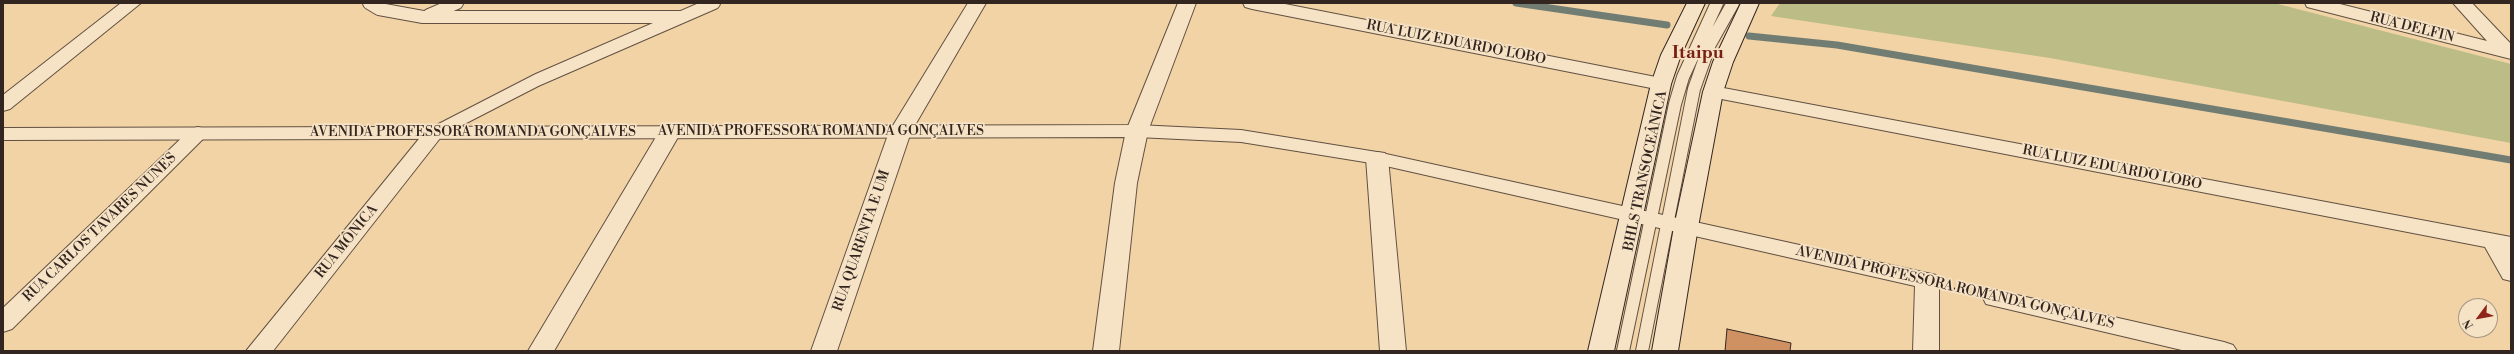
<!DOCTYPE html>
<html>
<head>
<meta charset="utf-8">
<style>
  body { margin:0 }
  #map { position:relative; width:2514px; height:354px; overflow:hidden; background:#f1d3a6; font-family:"Libre Bodoni",serif }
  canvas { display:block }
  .frame { position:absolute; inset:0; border:4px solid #332621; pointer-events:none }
  .north { position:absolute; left:2458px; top:298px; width:40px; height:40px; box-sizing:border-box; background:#f6e2c5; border:1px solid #a89783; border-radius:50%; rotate:238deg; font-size:11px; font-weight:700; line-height:16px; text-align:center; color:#332621 }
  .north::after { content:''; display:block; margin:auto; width:14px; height:18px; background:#8f2418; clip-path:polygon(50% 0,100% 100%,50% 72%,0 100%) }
</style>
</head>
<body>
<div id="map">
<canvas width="2514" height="354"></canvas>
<div class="frame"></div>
<div class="north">N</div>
</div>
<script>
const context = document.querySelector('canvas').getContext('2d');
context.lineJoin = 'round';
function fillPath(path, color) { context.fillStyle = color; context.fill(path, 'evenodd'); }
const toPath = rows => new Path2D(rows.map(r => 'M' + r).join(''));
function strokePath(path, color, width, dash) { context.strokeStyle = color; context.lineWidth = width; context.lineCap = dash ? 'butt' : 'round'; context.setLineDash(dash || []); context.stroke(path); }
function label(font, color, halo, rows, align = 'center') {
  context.font = font + ' "Libre Bodoni",serif'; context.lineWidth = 3.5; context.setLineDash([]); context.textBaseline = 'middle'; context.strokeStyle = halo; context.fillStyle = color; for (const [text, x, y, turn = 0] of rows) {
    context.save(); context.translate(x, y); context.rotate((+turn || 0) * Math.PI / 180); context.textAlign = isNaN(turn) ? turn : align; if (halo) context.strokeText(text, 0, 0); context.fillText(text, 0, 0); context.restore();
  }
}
const green = toPath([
  [1780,3,2274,3,2511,64,2511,143,2050,58,1771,16]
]);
const stream = toPath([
  [1516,3,1667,25],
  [1749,36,1837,45,2511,160]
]);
const building = toPath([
  [1727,329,1791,343,1790,351,1725,351,1727,329]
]);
const path = toPath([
  [1951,288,1973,293]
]);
const service = toPath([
  [369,3,379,9,423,17,680,17],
  [429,15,457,3],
  [434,133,537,80,714,3],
  [1623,351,1675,104,1683,77,1717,3],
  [1642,351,1694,89,1710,44,1733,3]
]);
const minor = toPath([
  [121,3,141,3,10,109,3,111,3,95,121,3],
  [968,3,986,3,911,132,837,351,811,351,889,132,968,3],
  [1178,3,1196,3,1148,131,1137,183,1119,351,1093,351,1115,183,1126,131,1178,3],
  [1243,3,1280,3,1661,78,1668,80,1671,84,1668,88,1661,90,1252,9,1245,7,1243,3],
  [2305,3,2336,3,2487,41,2453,3,2472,3,2511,44,2511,59,2307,7,2305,3],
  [1713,86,2511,237,2511,281,2503,279,2485,247,1706,96,1703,92,1706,88,1713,86],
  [670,126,677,128,681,132,554,351,528,351,659,132,663,128,670,126],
  [198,127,205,129,209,133,205,137,12,329,3,332,3,308,191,129,198,127],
  [434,127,441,129,445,133,441,137,273,351,246,351,427,129,434,127],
  [1377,152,1385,153,1388,158,1406,351,1380,351,1366,158,1369,153,1377,152],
  [1995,290,2224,342,2233,345,2237,351,2186,351,1986,304,1983,298,1986,292,1995,290]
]);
const tertiary = toPath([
  [1137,125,1241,130,1377,152,1936,275,1939,281,1939,351,1913,351,1915,286,1377,164,1241,142,1137,137,3,140,3,128,1137,125]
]);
const secondary = toPath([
  [1687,3,1705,3,1681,55,1671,84,1614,351,1588,351,1651,84,1661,55,1687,3],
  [1741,3,1759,3,1733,62,1723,92,1698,227,1678,351,1652,351,1674,227,1703,92,1713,62,1741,3]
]);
const streetNames = [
  ["RUA DELFIN",2412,28,14],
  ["RUA LUIZ EDUARDO LOBO",1456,43,11],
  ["AVENIDA PROFESSORA ROMANDA GONÇALVES",821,132],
  ["AVENIDA PROFESSORA ROMANDA GONÇALVES",473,133],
  ["RUA LUIZ EDUARDO LOBO",2112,168,11],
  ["BHLS TRANSOCEÂNICA",1646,171,-78],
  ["RUA CARLOS TAVARES NUNES",100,228,-44],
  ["RUA QUARENTA E UM",862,241,-71],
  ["RUA MÔNICA",347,242,-51],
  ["AVENIDA PROFESSORA ROMANDA GONÇALVES",1955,288,13]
];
const districtNames = [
  ["Itaipu",1698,54]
];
fillPath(green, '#bbbc86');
strokePath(stream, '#717d73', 7);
fillPath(building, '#cf9062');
strokePath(building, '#332621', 1);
strokePath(service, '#625142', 14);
strokePath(minor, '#625142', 2);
strokePath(tertiary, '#625142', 2);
strokePath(secondary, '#332621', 2);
strokePath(path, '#332621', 2.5, [1, 2]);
strokePath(service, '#f6e2c5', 12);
fillPath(minor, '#f6e2c5');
fillPath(tertiary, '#f6e2c5');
fillPath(secondary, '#f6e2c5');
label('14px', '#332621', '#f6e2c5', streetNames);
label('bold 18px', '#7a1f14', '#f6e2c5', districtNames);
</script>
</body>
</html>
